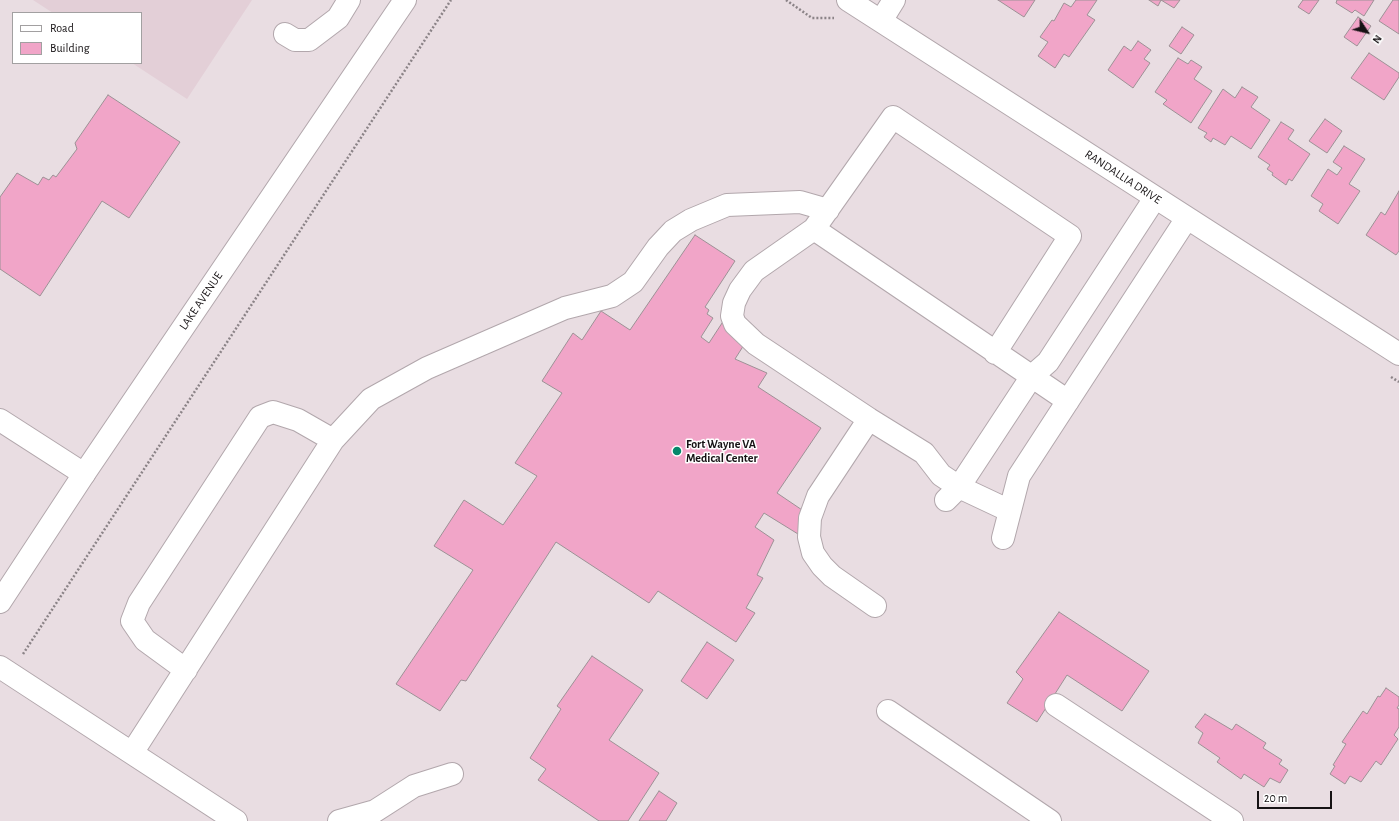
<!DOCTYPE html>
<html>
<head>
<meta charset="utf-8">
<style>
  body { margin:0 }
  #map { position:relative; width:1399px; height:821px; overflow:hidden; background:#e9dde2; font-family:"Alegreya Sans",sans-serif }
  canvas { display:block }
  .legend { position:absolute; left:12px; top:12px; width:130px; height:52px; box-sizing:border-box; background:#fff; border:1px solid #a2a0a1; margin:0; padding:5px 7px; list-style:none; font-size:12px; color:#161214 }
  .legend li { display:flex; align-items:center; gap:8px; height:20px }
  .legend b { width:20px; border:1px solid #a2a0a1 }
  .north { position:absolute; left:1347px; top:12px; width:40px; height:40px; -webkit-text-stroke:3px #fff; paint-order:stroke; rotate:125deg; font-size:11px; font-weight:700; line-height:16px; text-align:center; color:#161214 }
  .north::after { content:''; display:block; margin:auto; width:14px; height:18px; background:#161214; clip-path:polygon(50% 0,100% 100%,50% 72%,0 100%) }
  .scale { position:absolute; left:1257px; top:791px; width:75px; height:18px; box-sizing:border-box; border:2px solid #161214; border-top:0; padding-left:5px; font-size:12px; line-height:14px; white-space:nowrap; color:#161214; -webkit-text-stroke:3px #fff; paint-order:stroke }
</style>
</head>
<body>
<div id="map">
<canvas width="1399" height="821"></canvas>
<ul class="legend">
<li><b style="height:5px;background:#fff"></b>Road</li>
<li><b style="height:11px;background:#f1a5c8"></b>Building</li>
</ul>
<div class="north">N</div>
<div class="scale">20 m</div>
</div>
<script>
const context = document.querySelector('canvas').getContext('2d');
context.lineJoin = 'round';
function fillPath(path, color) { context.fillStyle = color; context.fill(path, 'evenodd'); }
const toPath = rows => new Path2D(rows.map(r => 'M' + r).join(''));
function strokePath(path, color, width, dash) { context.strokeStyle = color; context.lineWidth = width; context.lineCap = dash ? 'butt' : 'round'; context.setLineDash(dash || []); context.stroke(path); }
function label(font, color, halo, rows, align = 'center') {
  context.font = font + ' "Alegreya Sans",sans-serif'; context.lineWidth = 3; context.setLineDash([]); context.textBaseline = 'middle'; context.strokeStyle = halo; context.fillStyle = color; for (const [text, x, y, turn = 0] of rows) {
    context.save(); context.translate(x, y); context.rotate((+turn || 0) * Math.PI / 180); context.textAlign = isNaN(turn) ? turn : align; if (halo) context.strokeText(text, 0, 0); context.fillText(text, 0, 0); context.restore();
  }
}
const built = toPath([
  [33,0,252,0,187,99,132,63,141,63,141,13,53,13]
]);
const building = toPath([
  [998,0,1035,0,1024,17,998,0],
  [1076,0,1097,0,1087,15,1095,20,1069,57,1064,54,1055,68,1038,56,1048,42,1040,37,1052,20,1054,21,1064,3,1071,7,1076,0],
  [1149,0,1180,0,1174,8,1161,0,1158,6,1149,0],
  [1303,0,1319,0,1309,14,1298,7,1303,0],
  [1337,0,1374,0,1364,16,1355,10,1352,13,1336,3,1337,0],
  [1393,0,1399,0,1399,34,1379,21,1393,0],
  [1358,17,1371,26,1357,46,1344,37,1358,17],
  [1182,27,1194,35,1181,54,1169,46,1182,27],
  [1138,41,1151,50,1144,59,1150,63,1133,88,1108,70,1124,46,1131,51,1138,41],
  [1369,53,1399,73,1399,77,1384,100,1351,78,1369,53],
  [1178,58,1188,64,1191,60,1202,67,1194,79,1212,91,1191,123,1163,104,1167,100,1155,92,1178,58],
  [1242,87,1258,97,1251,107,1270,120,1251,149,1231,136,1225,145,1213,138,1211,142,1204,137,1207,133,1198,128,1223,89,1235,98,1242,87],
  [108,95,180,142,129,218,102,201,40,296,0,269,0,197,17,173,38,185,43,177,49,180,53,175,56,177,77,149,75,143,108,95],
  [1325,119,1342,131,1327,153,1309,141,1325,119],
  [1281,122,1294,130,1288,139,1310,154,1292,181,1289,179,1286,185,1272,175,1273,173,1267,169,1270,165,1258,157,1281,122],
  [1344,146,1365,159,1349,184,1360,191,1338,224,1319,211,1323,204,1311,196,1328,169,1337,175,1342,168,1333,162,1344,146],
  [1399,191,1399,251,1396,255,1366,235,1381,212,1385,215,1399,191],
  [695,235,735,261,705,307,709,310,707,314,713,318,701,337,709,343,724,320,749,337,735,359,767,373,758,387,821,428,777,493,808,514,798,534,764,513,755,527,774,540,757,575,763,578,746,608,755,613,736,642,658,591,649,603,556,542,466,681,461,680,440,711,396,684,473,570,434,546,464,500,503,525,537,476,515,463,562,393,542,381,573,333,582,340,601,311,630,330,695,235],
  [1059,612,1149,671,1122,711,1067,675,1037,722,1007,703,1023,679,1016,672,1059,612],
  [707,642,734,660,707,699,681,681,707,642],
  [592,656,643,690,609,740,659,773,628,821,599,821,538,780,546,769,530,758,561,709,557,706,592,656],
  [1386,688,1399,697,1399,705,1397,708,1399,709,1399,727,1394,735,1398,739,1381,765,1376,761,1361,782,1350,776,1345,784,1330,774,1335,766,1333,765,1346,744,1342,742,1363,711,1367,714,1378,696,1380,697,1386,688],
  [1205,714,1232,730,1236,724,1266,743,1263,748,1282,760,1279,764,1288,770,1280,783,1270,778,1264,787,1244,774,1241,779,1217,762,1220,758,1198,743,1203,733,1195,727,1205,714],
  [659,791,677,803,666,821,639,821,659,791]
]);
const path = toPath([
  [786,0,812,18,834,18],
  [1391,377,1399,382],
  [23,654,451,0]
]);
const minor = toPath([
  [848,0,1399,354],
  [881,21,894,0],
  [285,34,295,40,309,40,338,18,349,0],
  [814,229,1068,401],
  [995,353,1070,236,893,117,814,229,754,271,740,290,734,303,732,316,735,324,756,344,869,419,924,453,941,475,959,487,1010,511],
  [869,419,818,496,810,518,809,537,813,553,822,566,832,576,875,606],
  [0,420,84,474],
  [946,500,959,487,1032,376,1048,362,1155,198],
  [1003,538,1019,476,1187,218],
  [0,667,236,821],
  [186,670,145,640,132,621,139,603,260,417,273,412,298,420,333,440],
  [1056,705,1232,821],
  [888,711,1050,821],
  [132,753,333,440,371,399,427,368,565,308,612,296,633,282,658,247,673,231,691,220,727,205,800,202,828,210],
  [339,821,375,811,414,786,452,774]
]);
const major = toPath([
  [0,602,84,474,405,0]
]);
const markers = [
  [677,451,5,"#05876a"]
];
const streetNames = [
  ["RANDALLIA DRIVE",1123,177,33],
  ["LAKE AVENUE",201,301,-56]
];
const poiNames = [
  ["Fort Wayne VA",686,444],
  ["Medical Center",686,458]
];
fillPath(built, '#e3cfd7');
fillPath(building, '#f1a5c8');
strokePath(building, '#9c9195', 1);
strokePath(minor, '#b2a7ac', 24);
strokePath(major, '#b2a7ac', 24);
strokePath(path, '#8b8387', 2.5, [2, 2]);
strokePath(minor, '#fff', 22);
strokePath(major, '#fff', 22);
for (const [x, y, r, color] of markers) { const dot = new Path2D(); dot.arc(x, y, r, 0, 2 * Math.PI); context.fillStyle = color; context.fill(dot); strokePath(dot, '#fff', 1.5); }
label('12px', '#161214', '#fff', streetNames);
label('bold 12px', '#161214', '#fff', poiNames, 'left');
</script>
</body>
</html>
